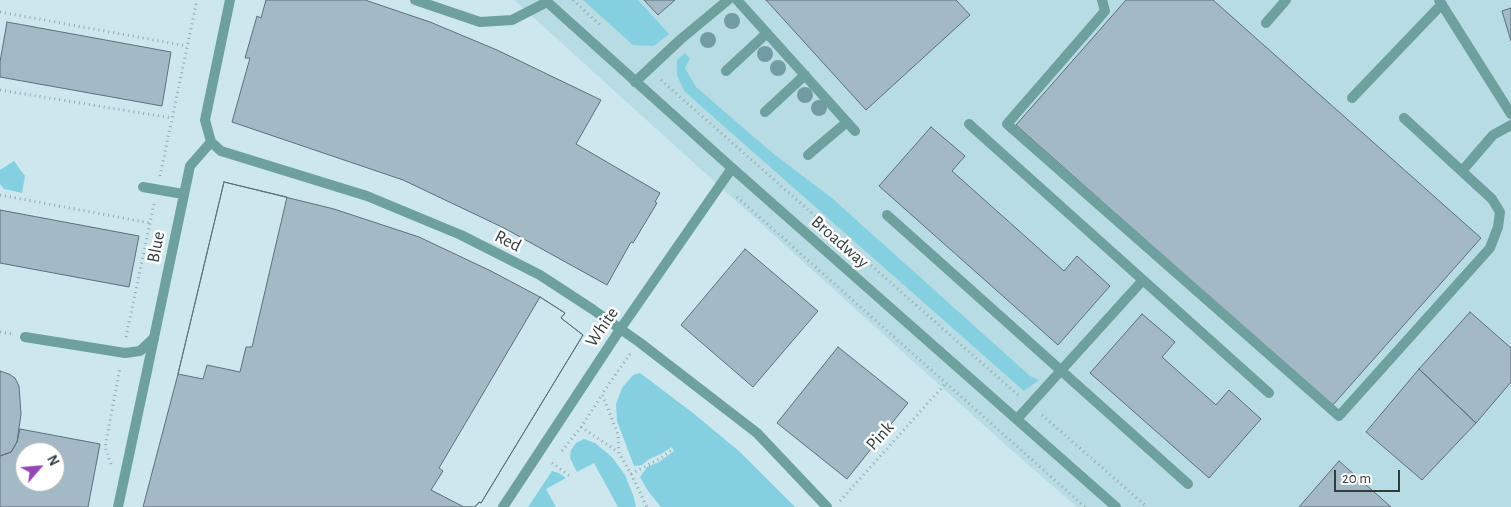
<!DOCTYPE html>
<html>
<head>
<meta charset="utf-8">
<style>
  body { margin:0 }
  #map { position:relative; width:1511px; height:507px; overflow:hidden; background:#cce7ed; font-family:"Alegreya Sans",sans-serif }
  canvas { display:block }
  .north { position:absolute; left:15px; top:442px; width:50px; height:50px; box-sizing:border-box; background:#fff; border:1px solid #adb1b2; border-radius:50%; rotate:63deg; font-size:14px; font-weight:700; line-height:20px; text-align:center; color:#313c3e }
  .north::after { content:''; display:block; margin:auto; width:18px; height:22px; background:#9645b4; clip-path:polygon(50% 0,100% 100%,50% 72%,0 100%) }
  .scale { position:absolute; left:1334px; top:470px; width:66px; height:22px; box-sizing:border-box; border:2px solid #313c3e; border-top:0; padding-left:6px; font-size:15px; line-height:18px; white-space:nowrap; color:#313c3e; -webkit-text-stroke:4px #fff; paint-order:stroke }
</style>
</head>
<body>
<div id="map">
<canvas width="1511" height="507"></canvas>
<div class="north">N</div>
<div class="scale">20 m</div>
</div>
<script>
const context = document.querySelector('canvas').getContext('2d');
context.lineJoin = 'round';
function fillPath(path, color) { context.fillStyle = color; context.fill(path, 'evenodd'); }
const toPath = rows => new Path2D(rows.map(r => 'M' + r).join(''));
function strokePath(path, color, width, dash) { context.strokeStyle = color; context.lineWidth = width; context.lineCap = dash ? 'butt' : 'round'; context.setLineDash(dash || []); context.stroke(path); }
function label(font, color, halo, rows, align = 'center') {
  context.font = font + ' "Alegreya Sans",sans-serif'; context.lineWidth = 5; context.setLineDash([]); context.textBaseline = 'middle'; context.strokeStyle = halo; context.fillStyle = color; for (const [text, x, y, turn = 0] of rows) {
    context.save(); context.translate(x, y); context.rotate((+turn || 0) * Math.PI / 180); context.textAlign = isNaN(turn) ? turn : align; if (halo) context.strokeText(text, 0, 0); context.fillText(text, 0, 0); context.restore();
  }
}
const built = toPath([
  [514,0,1511,0,1511,507,1077,507,1009,448]
]);
const green = toPath([
  [583,0,638,0,669,34,654,46,633,45],
  [685,53,690,59,685,68,696,87,770,151,833,199,1030,376,1039,380,1024,391,684,91,677,75,677,60],
  [14,161,25,176,22,193,4,189,0,184,0,170],
  [640,373,693,413,740,452,795,507,661,507,648,491,640,477,647,467,659,462,674,451,672,447,661,454,649,459,642,465,634,466,617,421,616,404,622,388,633,375],
  [584,439,595,443,612,457,625,475,633,495,636,507,618,507,594,463,577,472,570,458,571,450,576,443],
  [552,471,559,473,566,478,546,489,556,507,528,507]
]);
const building = toPath([
  [266,0,365,0,430,22,497,50,601,100,576,144,660,193,655,202,657,203,633,243,631,242,607,285,504,228,403,180,232,122,250,58,245,58,257,16,261,18,266,0],
  [644,0,675,0,658,15,644,0],
  [766,0,956,0,970,15,866,110,766,0],
  [1126,0,1213,0,1481,238,1332,406,1016,125,1126,0],
  [1511,8,1511,41,1502,11,1511,8],
  [7,22,171,52,162,106,0,77,0,62,7,22],
  [931,127,965,156,952,171,1064,271,1077,256,1110,286,1058,345,879,186,931,127],
  [224,182,334,209,419,237,491,271,540,297,565,313,561,318,583,335,481,503,479,502,475,507,143,507,178,374,224,182],
  [224,182,287,197,252,347,246,347,240,372,207,365,203,379,178,374,224,182],
  [0,210,139,236,129,287,0,263,0,210],
  [745,249,818,311,753,387,681,325,745,249],
  [540,297,565,313,561,318,583,335,481,503,479,502,475,507,464,507,431,490,443,471,439,468,540,297],
  [1470,312,1511,348,1511,382,1476,423,1419,369,1470,312],
  [1142,314,1175,342,1162,357,1216,405,1229,390,1261,419,1209,478,1090,373,1142,314],
  [838,347,908,403,847,479,777,423,838,347],
  [1419,369,1476,423,1422,480,1366,432,1419,369],
  [0,371,9,374,15,378,19,386,21,414,17,442,11,452,0,456,0,371],
  [20,429,100,444,88,507,0,507,0,456,11,452,17,442,20,429],
  [25,452,55,452,55,482,25,482,25,452],
  [1339,461,1391,507,1299,507,1339,461]
]);
const path = toPath([
  [573,0,601,26],
  [0,12,187,46],
  [661,80,1018,395],
  [0,90,172,118],
  [160,176,197,0],
  [0,195,150,223],
  [737,197,1085,507],
  [0,332,12,334],
  [126,337,154,204],
  [630,354,602,394,618,434,619,453,631,474,647,507],
  [1042,415,1147,507],
  [581,427,618,452],
  [562,451,581,427,602,395],
  [552,463,570,476],
  [111,464,105,447,120,368],
  [631,474,661,458,673,449],
  [840,501,946,383]
]);
const service = toPath([
  [415,0,480,22,512,20,547,2],
  [737,0,855,131],
  [1102,0,1105,11,1007,124,1339,416,1490,248,1498,227,1500,212,1492,199,1404,118],
  [1439,0,1511,114],
  [1266,23,1286,0],
  [726,71,767,33],
  [635,82,681,39,728,0],
  [1352,98,1442,4],
  [765,112,805,75],
  [969,124,1269,393],
  [808,155,847,122],
  [1462,171,1493,135,1511,125],
  [143,187,183,194],
  [887,215,1188,484],
  [25,337,125,353,140,351,154,338],
  [1017,419,1143,280]
]);
const pedestrian = toPath([
  [118,507,147,371]
]);
const minor = toPath([
  [211,142,221,151,367,196,461,235,540,275,592,309,639,342,757,433,827,507],
  [211,142,205,120,230,0],
  [147,371,190,166,211,142],
  [503,507,621,328,732,168]
]);
const tertiary = toPath([
  [545,0,732,168,1116,507]
]);
const trees = [
  [732,21],
  [708,40],
  [765,54],
  [778,68],
  [805,95],
  [819,108]
];
const streetNames = [
  ["Red",508,241,27],
  ["Broadway",840,242,41],
  ["Blue",156,247,-79],
  ["White",602,327,-56],
  ["Pink",880,436,-48]
];
fillPath(built, '#b8dce4');
fillPath(green, '#84d0e0');
fillPath(building, '#a3b9c5');
strokePath(building, '#5c707b', 1);
strokePath(path, '#93a9ad', 3, [1, 4]);
strokePath(service, '#6ea09e', 10);
strokePath(pedestrian, '#6ea09e', 10);
strokePath(minor, '#6ea09e', 10);
strokePath(tertiary, '#6ea09e', 10);
context.fillStyle = '#729ca4';
for (const [x, y] of trees) { context.beginPath(); context.arc(x, y, 8, 0, 2 * Math.PI); context.fill(); }
label('18px', '#313c3e', '#fff', streetNames);
</script>
</body>
</html>
